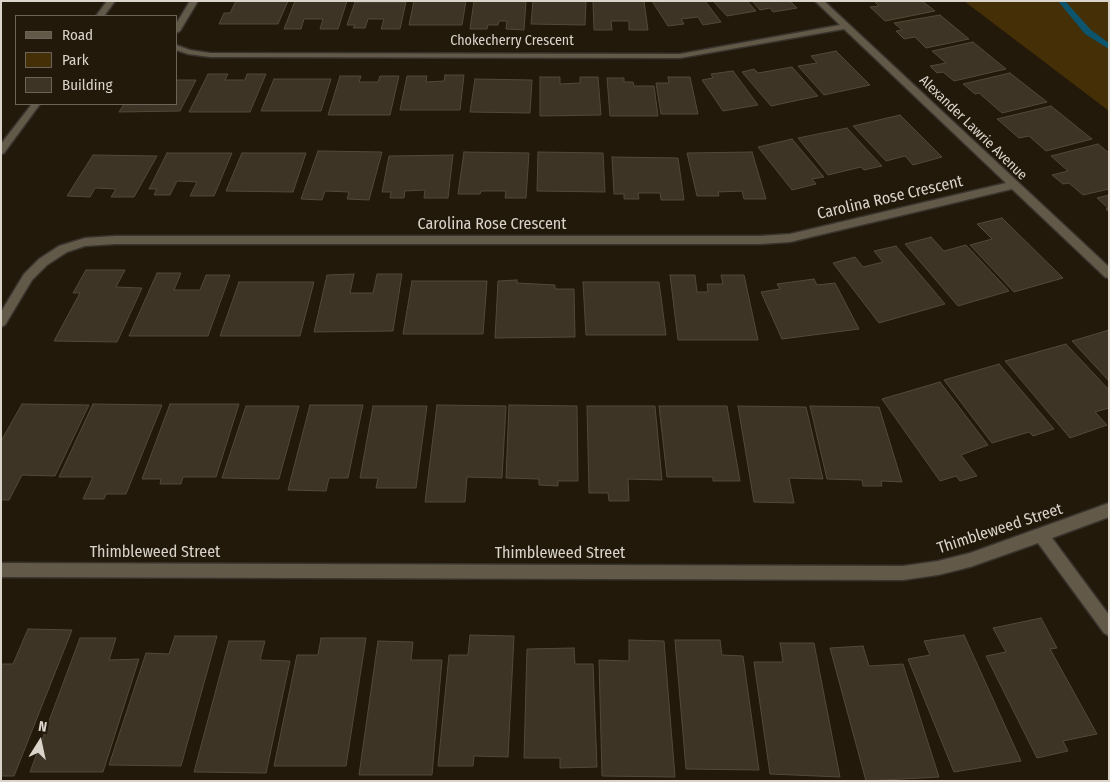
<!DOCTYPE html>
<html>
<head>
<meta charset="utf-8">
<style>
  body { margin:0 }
  #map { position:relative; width:1110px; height:782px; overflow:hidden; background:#22190b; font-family:"Fira Sans Condensed",sans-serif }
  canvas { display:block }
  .frame { position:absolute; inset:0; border:2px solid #dad4cb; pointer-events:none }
  .legend { position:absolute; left:15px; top:15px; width:162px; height:90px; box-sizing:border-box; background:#22190b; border:1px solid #6c6458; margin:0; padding:6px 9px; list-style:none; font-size:15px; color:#dad4cb }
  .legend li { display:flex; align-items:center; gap:10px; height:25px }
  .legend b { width:25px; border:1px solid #6c6458 }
  .north { position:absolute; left:15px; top:717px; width:50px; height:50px; -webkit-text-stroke:4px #22190b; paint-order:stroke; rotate:10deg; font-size:14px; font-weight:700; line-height:20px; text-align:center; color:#dad4cb }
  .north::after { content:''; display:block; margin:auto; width:18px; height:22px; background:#dad4cb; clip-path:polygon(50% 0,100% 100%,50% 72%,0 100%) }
</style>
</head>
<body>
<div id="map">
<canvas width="1110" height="782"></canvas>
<div class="frame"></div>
<ul class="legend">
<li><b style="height:6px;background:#635949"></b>Road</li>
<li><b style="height:14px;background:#442f07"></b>Park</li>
<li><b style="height:14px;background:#3e3426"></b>Building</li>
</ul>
<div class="north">N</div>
</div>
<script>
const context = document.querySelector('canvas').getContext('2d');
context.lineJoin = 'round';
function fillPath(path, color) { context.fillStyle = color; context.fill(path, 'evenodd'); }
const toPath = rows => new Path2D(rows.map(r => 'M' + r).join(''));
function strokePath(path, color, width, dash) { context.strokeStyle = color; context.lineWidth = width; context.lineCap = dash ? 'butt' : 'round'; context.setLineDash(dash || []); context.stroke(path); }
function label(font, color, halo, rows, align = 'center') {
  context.font = font + ' "Fira Sans Condensed",sans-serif'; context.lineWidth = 4; context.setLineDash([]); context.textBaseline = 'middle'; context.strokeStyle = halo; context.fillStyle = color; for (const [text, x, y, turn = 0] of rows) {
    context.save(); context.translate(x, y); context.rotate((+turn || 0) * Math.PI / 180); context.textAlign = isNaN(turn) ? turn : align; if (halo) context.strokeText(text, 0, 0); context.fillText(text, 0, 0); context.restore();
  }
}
const green = toPath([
  [964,1,1109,1,1109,111]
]);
const stream = toPath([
  [1058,1,1065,1,1091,30,1109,43,1109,49,1085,34,1058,1]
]);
const building = toPath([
  [236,1,288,1,278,24,219,24,224,13,230,13,236,1],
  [295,1,347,1,338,29,320,29,323,19,304,19,301,29,284,29,295,1],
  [414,1,466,1,462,25,409,25,414,1],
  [474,1,526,1,524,30,506,29,507,21,499,21,498,25,488,25,487,29,470,29,474,1],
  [533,1,586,1,585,25,531,24,533,1],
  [593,1,644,1,648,30,629,30,629,21,611,21,612,30,594,30,593,1],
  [652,1,705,1,721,22,703,25,698,17,681,19,684,24,668,26,652,1],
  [713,1,747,1,756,11,727,16,713,1],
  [752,1,790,1,797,8,773,12,770,8,760,10,752,1],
  [874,1,922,1,935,11,885,21,870,7,879,6,874,1],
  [355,2,406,2,400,29,381,29,384,19,368,19,365,28,353,28,355,25,347,25,355,2],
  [940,15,969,39,926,48,915,37,904,39,896,31,902,30,894,23,940,15],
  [973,42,1006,69,954,81,943,72,937,73,930,66,946,63,932,51,973,42],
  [836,51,870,85,824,95,798,66,817,63,811,56,836,51],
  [792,67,818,96,771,106,742,72,754,69,758,73,792,67],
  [733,71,758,105,723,111,702,80,713,78,711,74,733,71],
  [1010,73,1047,102,1002,113,979,93,975,94,963,84,1010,73],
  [208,74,228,74,225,80,245,80,247,74,266,74,250,112,189,112,208,74],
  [445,75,464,75,460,110,400,110,407,76,427,76,426,82,444,81,445,75],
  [340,76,361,76,359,82,378,82,380,76,399,76,390,115,328,115,340,76],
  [540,77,560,77,560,84,580,83,580,77,598,77,601,115,540,116,540,77],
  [668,77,690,77,698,114,661,114,656,83,669,83,668,77],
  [607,78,624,78,624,82,633,82,634,86,654,86,658,116,610,116,607,78],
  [274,79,331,79,321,111,261,111,274,79],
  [475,79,532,80,530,113,470,112,475,79],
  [176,80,196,80,180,111,119,112,124,104,176,104,176,80],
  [1051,106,1092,139,1046,151,1029,136,1019,138,997,119,1051,106],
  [900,115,942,157,913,165,905,156,886,161,853,126,900,115],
  [847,128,882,166,864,170,861,167,828,175,798,138,847,128],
  [792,139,824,177,812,179,816,184,792,190,758,147,792,139],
  [1098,144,1109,153,1109,189,1083,195,1069,183,1063,184,1052,175,1068,171,1051,156,1098,144],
  [318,151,382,152,369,200,347,199,349,192,325,191,322,200,301,199,318,151],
  [464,152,529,153,526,198,505,198,506,191,481,191,480,194,458,194,464,152],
  [538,152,603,153,605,192,537,191,538,152],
  [752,152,766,199,744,199,742,191,718,192,719,196,697,196,687,153,752,152],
  [167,153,232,153,214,196,190,196,197,182,177,181,170,195,154,195,157,189,149,189,167,153],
  [242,153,306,153,293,192,226,191,242,153],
  [93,155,157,156,134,197,111,197,116,189,95,188,90,197,67,196,93,155],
  [453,155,448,198,424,198,425,190,405,191,404,198,390,198,391,192,382,192,389,156,453,155],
  [612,157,678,158,684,200,661,200,660,193,638,193,639,199,624,199,624,194,614,194,612,157],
  [1109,195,1109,212,1106,209,1108,208,1097,198,1109,195],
  [1002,218,1063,278,1014,292,970,245,992,239,977,224,1002,218],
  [931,237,944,251,966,245,1009,291,958,306,905,244,931,237],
  [896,246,945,304,879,323,833,263,855,257,863,267,883,262,874,251,896,246],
  [86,270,125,270,116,287,142,288,117,342,54,341,80,293,73,293,86,270],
  [157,273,181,273,174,290,200,290,206,275,230,275,208,336,129,336,157,273],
  [354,274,350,293,373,293,377,274,402,274,393,331,314,332,327,275,354,274],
  [670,275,695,275,697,292,708,292,707,284,723,284,721,275,744,275,758,340,678,340,670,275],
  [814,279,817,285,835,283,859,329,782,339,761,292,780,289,777,284,814,279],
  [517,280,517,283,555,285,555,289,574,289,575,337,495,338,498,281,517,280],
  [412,281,487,281,483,334,403,334,412,281],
  [239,282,314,282,300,336,220,336,239,282],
  [583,282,659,282,666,335,586,335,583,282],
  [1109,330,1109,381,1072,341,1109,330],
  [1066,344,1109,390,1109,408,1095,412,1107,425,1070,438,1005,361,1066,344],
  [999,364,1054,429,1033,436,1029,432,992,443,944,380,999,364],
  [940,382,988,445,961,455,977,476,960,481,956,476,940,481,882,399,940,382],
  [22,404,89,405,55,476,22,475,9,500,1,500,1,441,22,404],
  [93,404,162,405,126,494,106,494,104,499,83,499,93,477,59,477,93,404],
  [170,404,239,404,216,477,183,477,181,484,160,484,161,479,142,479,170,404],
  [310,405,363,405,348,478,329,478,326,491,288,490,310,405],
  [437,405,506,406,502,478,467,477,465,502,425,502,437,405],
  [509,405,577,406,578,481,558,481,558,486,539,485,539,479,506,478,509,405],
  [246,406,299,406,279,479,222,478,246,406],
  [373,406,427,406,416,488,376,488,378,478,360,478,373,406],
  [587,406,655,406,662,480,628,479,629,501,609,501,608,493,589,493,587,406],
  [659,406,727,406,740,481,713,481,713,477,667,477,659,406],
  [738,406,806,407,823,479,789,478,794,503,754,502,738,406],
  [810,406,879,407,902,482,881,481,882,486,863,486,862,480,827,479,810,406],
  [1041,618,1057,648,1050,649,1097,734,1063,741,1068,751,1037,758,986,656,1006,652,993,628,1041,618],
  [28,629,72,630,14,776,1,776,1,664,13,664,28,629],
  [470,635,514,636,508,757,474,756,473,766,438,766,449,655,468,655,470,635],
  [964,635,1021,761,954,772,908,659,930,655,924,641,964,635],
  [175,636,217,636,181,766,109,765,146,653,169,654,175,636],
  [80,638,116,638,109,660,139,659,103,772,30,772,80,638],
  [321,638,366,638,346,766,274,766,297,655,318,655,321,638],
  [629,640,664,641,675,777,602,776,599,660,629,661,629,640],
  [675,640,720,640,722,655,743,656,759,770,686,769,675,640],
  [229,641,265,641,260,660,290,661,266,773,194,772,229,641],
  [378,641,413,642,411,660,442,660,432,775,359,775,378,641],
  [780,643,814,643,840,777,770,774,754,662,783,662,780,643],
  [863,646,869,666,903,664,939,777,866,781,830,648,863,646],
  [574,648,575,664,593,664,597,767,560,768,560,758,524,758,527,649,574,648]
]);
const street = toPath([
  [190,1,198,1,180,31,176,33,176,24,190,1],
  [815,1,824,1,1109,267,1109,278,1105,277,1012,189,790,242,760,244,115,244,85,246,67,252,47,265,32,280,5,325,1,327,1,312,24,274,39,259,59,246,85,238,115,236,760,236,790,234,1006,183,844,29,680,58,210,57,188,54,176,50,176,45,190,50,210,53,680,54,840,25,815,1],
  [1109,503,1109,517,1052,538,1109,615,1109,636,1104,633,1038,543,970,567,938,575,903,580,1,577,1,563,903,566,938,561,970,553,1109,503]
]);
const secondary = toPath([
  [107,1,115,1,104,16,96,16,107,1],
  [32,104,40,104,4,153,1,154,1,144,32,104]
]);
const farStreetnames = [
  ["Chokecherry Crescent",512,41],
  ["Alexander Lawrie Avenue",973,128,44]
];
const streetNames = [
  ["Carolina Rose Crescent",890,198,-13],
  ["Carolina Rose Crescent",492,225],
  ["Thimbleweed Street",1000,529,-18],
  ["Thimbleweed Street",155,553],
  ["Thimbleweed Street",560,554]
];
fillPath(green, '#442f07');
fillPath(stream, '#0c556c');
fillPath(building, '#3e3426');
strokePath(building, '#534939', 1);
strokePath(street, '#39332d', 3);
strokePath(secondary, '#39332d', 3);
fillPath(street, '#635949');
fillPath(secondary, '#635949');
label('14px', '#dad4cb', '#22190b', farStreetnames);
label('16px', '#dad4cb', '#22190b', streetNames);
</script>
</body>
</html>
